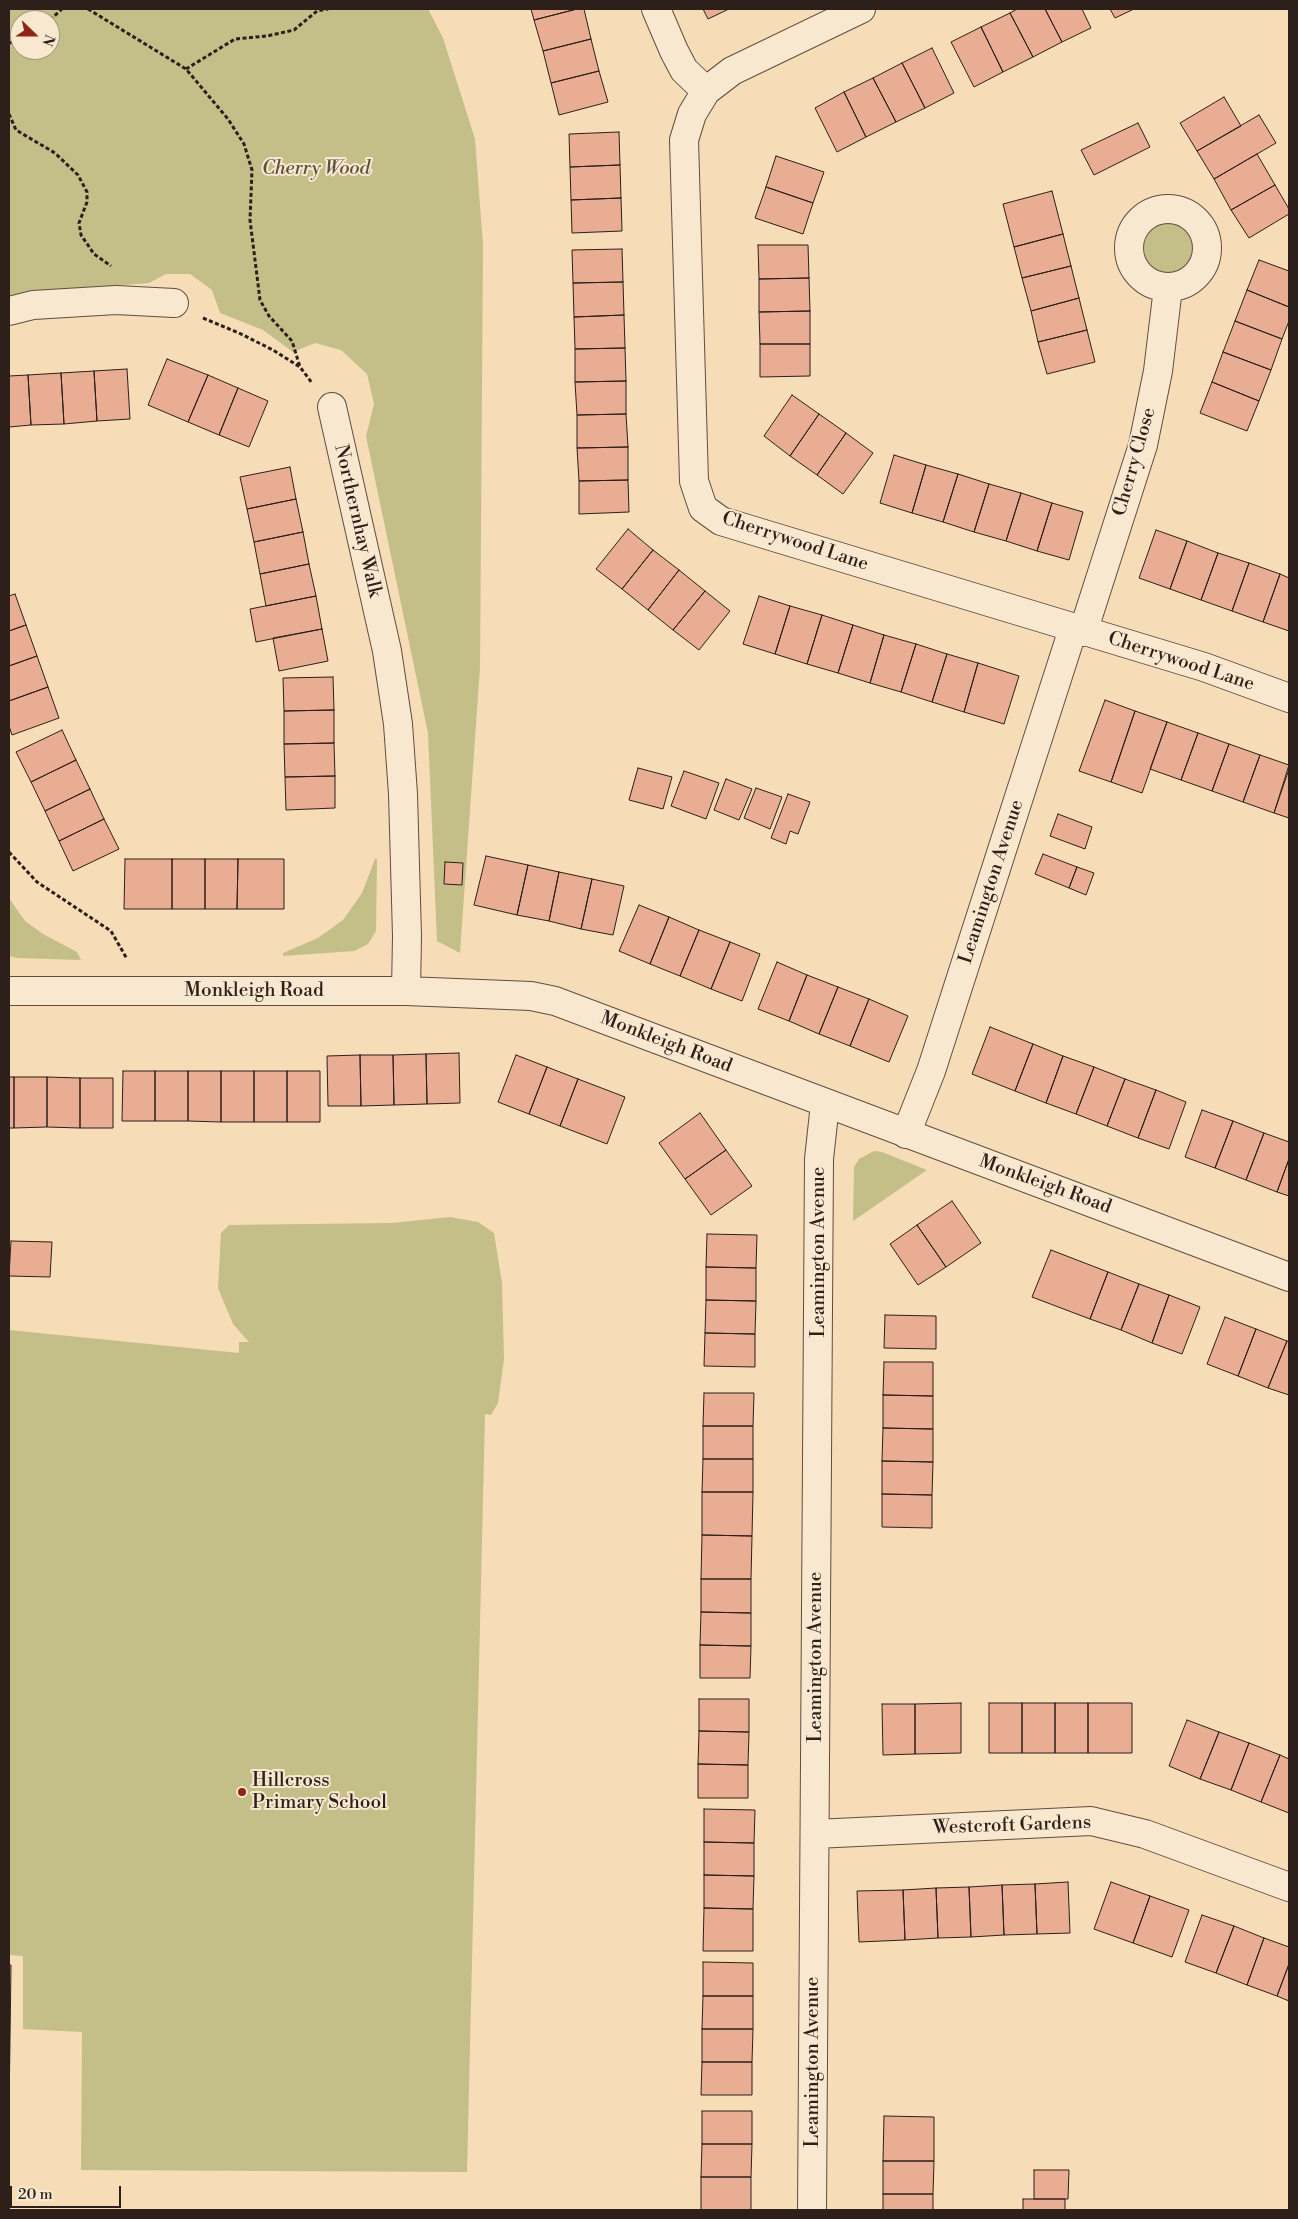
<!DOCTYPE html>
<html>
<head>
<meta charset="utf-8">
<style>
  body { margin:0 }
  #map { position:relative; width:1298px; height:2219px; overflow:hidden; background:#f6dcb7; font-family:"Libre Bodoni",serif }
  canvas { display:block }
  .frame { position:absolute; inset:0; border:10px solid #2d1f19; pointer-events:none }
  .north { position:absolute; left:10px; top:10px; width:50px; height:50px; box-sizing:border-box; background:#f9e8d0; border:1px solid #a79887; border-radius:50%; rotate:112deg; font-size:14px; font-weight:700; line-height:20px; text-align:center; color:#2d1f19 }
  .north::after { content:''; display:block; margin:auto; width:18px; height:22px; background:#8f2418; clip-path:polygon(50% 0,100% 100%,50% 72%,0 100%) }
  .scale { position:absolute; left:10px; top:2186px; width:111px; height:22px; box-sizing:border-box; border:2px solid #2d1f19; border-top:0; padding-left:6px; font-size:15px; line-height:18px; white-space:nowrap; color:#2d1f19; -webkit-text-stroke:4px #f9e8d0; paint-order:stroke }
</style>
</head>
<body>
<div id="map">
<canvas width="1298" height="2219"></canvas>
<div class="frame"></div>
<div class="north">N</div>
<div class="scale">20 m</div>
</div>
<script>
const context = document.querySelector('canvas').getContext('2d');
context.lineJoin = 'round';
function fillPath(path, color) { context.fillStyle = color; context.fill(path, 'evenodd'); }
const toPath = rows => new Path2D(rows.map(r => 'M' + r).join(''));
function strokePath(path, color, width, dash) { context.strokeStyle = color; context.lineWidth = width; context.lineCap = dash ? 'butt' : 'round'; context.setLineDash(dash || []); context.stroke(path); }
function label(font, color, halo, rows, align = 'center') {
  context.font = font + ' "Libre Bodoni",serif'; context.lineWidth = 4; context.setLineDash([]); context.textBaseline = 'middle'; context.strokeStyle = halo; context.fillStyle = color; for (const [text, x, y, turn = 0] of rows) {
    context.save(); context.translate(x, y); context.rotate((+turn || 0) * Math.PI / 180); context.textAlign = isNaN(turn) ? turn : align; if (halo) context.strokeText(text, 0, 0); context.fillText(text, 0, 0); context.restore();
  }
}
const green = toPath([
  [9,9,428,9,443,38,475,139,483,245,480,667,460,953,437,941,428,733,366,436,374,404,367,374,341,350,315,343,293,352,263,330,220,313,212,290,190,274,166,274,149,283,36,292,9,300],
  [20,20,50,20,50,50,20,50],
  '1144 248a25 25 0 1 1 50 0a25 25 0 1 1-50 0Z',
  [375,859,377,859,376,931,368,944,354,951,283,956,283,953,318,938,343,920,362,893],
  [9,898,25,921,43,934,77,952,81,960,17,958,9,956],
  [874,1151,882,1152,927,1170,853,1221,854,1167,859,1159],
  [450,1217,478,1222,494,1233,502,1283,504,1359,498,1403,491,1415,485,1414,467,2172,81,2170,82,2032,23,2029,23,1956,9,1955,9,1330,239,1353,239,1342,249,1342,233,1324,218,1288,221,1233,229,1225,392,1223]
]);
const building = toPath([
  [531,9,577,9,534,20,531,9],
  [577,9,584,9,591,39,543,51,534,20,577,9],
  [703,9,729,9,708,19,703,9],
  [1017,9,1045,9,1062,42,1033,57,1010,13,1017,9],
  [1045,9,1082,9,1091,28,1062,42,1045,9],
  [1110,9,1134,9,1115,18,1110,9],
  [1010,13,1033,57,1003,72,981,27,1010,13],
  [981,27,1003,72,974,87,951,42,981,27],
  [591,39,599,71,551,83,543,51,591,39],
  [932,48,954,93,925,108,902,63,932,48],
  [902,63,925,108,896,122,873,78,902,63],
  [599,71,608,102,559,115,551,83,599,71],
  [873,78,896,122,866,137,844,92,873,78],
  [844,92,866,137,837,152,815,108,844,92],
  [1224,97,1241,126,1197,151,1180,123,1224,97],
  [1259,115,1276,143,1214,179,1197,151,1259,115],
  [1138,123,1150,147,1094,175,1081,150,1138,123],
  [619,132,620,165,570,167,569,134,619,132],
  [1257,154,1275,185,1231,210,1214,179,1257,154],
  [776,156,824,172,813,203,766,187,776,156],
  [620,165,621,198,571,200,570,167,620,165],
  [1275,185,1289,209,1289,214,1249,238,1231,210,1275,185],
  [766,187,813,203,803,234,755,218,766,187],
  [1052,191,1063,234,1014,247,1003,204,1052,191],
  [621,198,622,231,572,233,571,200,621,198],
  [1063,234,1071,266,1022,278,1014,247,1063,234],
  [758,245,808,245,809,278,759,279,758,245],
  [622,249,623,282,573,283,572,250,622,249],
  [1259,260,1289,271,1289,307,1247,290,1259,260],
  [1071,266,1079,298,1031,311,1022,278,1071,266],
  [809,278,810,311,759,312,759,279,809,278],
  [623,282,624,315,574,317,573,283,623,282],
  [1247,290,1289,307,1289,321,1282,339,1235,321,1247,290],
  [1079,298,1087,330,1038,342,1031,311,1079,298],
  [810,311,810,344,760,344,759,312,810,311],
  [624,315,625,348,575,349,574,317,624,315],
  [1235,321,1282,339,1271,370,1223,352,1235,321],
  [1087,330,1095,362,1047,374,1038,342,1087,330],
  [760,344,810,344,810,376,760,377,760,344],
  [625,348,626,381,575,382,575,349,625,348],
  [1223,352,1271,370,1259,401,1212,382,1223,352],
  [167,359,208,375,188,422,148,405,167,359],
  [127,369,130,419,97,421,94,371,127,369],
  [94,371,97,421,64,424,61,373,94,371],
  [61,373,64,424,31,425,28,375,61,373],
  [28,375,31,425,9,427,9,376,28,375],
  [208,375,238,388,219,435,188,422,208,375],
  [626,381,626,414,577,415,575,382,626,381],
  [1212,382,1259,401,1247,431,1200,413,1212,382],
  [238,388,268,401,249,447,219,435,238,388],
  [792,395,819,414,790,456,764,436,792,395],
  [626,414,628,447,577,448,577,415,626,414],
  [819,414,846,433,817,475,790,456,819,414],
  [846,433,873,453,843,494,817,475,846,433],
  [628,447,628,480,579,481,577,448,628,447],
  [894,455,926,465,912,513,880,503,894,455],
  [926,465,958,474,943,522,912,513,926,465],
  [290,467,296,499,247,509,240,477,290,467],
  [958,474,989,484,974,532,943,522,958,474],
  [628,480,629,512,579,514,579,481,628,480],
  [989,484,1021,493,1006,541,974,532,989,484],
  [1021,493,1052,503,1037,551,1006,541,1021,493],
  [296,499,303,532,254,542,247,509,296,499],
  [1052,503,1083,512,1069,560,1037,551,1052,503],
  [628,529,653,550,622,589,596,569,628,529],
  [1156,530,1187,541,1170,589,1139,578,1156,530],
  [303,532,309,564,260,574,254,542,303,532],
  [1187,541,1218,553,1201,600,1170,589,1187,541],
  [653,550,679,570,648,610,622,589,653,550],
  [1218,553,1249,563,1232,611,1201,600,1218,553],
  [1249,563,1280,574,1263,622,1232,611,1249,563],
  [309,564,316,596,266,606,260,574,309,564],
  [679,570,705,591,673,630,648,610,679,570],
  [1280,574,1289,578,1289,631,1263,622,1280,574],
  [705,591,730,611,699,650,673,630,705,591],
  [15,594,26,625,9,631,9,596,15,594],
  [316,596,322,629,256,642,250,609,316,596],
  [759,596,790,606,775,654,743,644,759,596],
  [790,606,822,615,807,664,775,654,790,606],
  [822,615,853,625,838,673,807,664,822,615],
  [26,625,37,656,9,666,9,631,26,625],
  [853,625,884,635,870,683,838,673,853,625],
  [322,629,328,661,279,671,273,638,322,629],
  [884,635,916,644,901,692,870,683,884,635],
  [916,644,947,654,932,702,901,692,916,644],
  [947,654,978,663,964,712,932,702,947,654],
  [37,656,48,687,9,701,9,666,37,656],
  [978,663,1019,676,1004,724,964,712,978,663],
  [333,677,334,710,284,711,283,678,333,677],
  [48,687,59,718,12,735,9,726,9,701,48,687],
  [1105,700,1135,711,1111,782,1079,771,1105,700],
  [334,710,334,743,284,744,284,711,334,710],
  [1135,711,1167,722,1142,793,1111,782,1135,711],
  [1167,722,1198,733,1181,780,1150,769,1167,722],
  [62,730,76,760,31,782,16,752,62,730],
  [1198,733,1229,744,1212,791,1181,780,1198,733],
  [334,743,335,776,285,777,284,744,334,743],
  [1229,744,1260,755,1243,802,1212,791,1229,744],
  [1260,755,1289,765,1274,813,1243,802,1260,755],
  [76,760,90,789,45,811,31,782,76,760],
  [638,768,672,777,663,809,629,800,638,768],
  [1289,769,1289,818,1274,813,1289,769],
  [684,771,719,783,706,819,671,806,684,771],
  [335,776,335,808,286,810,285,777,335,776],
  [726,779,752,789,739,820,714,810,726,779],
  [756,788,782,797,770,829,744,818,756,788],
  [90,789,104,819,59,841,45,811,90,789],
  [788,794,810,802,798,834,790,831,786,844,771,838,788,794],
  [1058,814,1092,827,1085,849,1050,836,1058,814],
  [104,819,119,849,73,871,59,841,104,819],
  [1043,854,1077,867,1069,888,1035,874,1043,854],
  [486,856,528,865,517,915,474,905,486,856],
  [125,859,172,859,172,909,124,909,125,859],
  [172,859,205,859,205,909,172,909,172,859],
  [205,859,238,859,237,909,205,909,205,859],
  [238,859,284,859,284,909,237,909,238,859],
  [445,862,463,863,462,885,444,884,445,862],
  [528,865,559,872,549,921,517,915,528,865],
  [1077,867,1094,873,1086,895,1069,888,1077,867],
  [559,872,592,879,581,929,549,921,559,872],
  [592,879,624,886,613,935,581,929,592,879],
  [639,905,669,917,650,964,619,951,639,905],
  [669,917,699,930,680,976,650,964,669,917],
  [699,930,730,942,711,989,680,976,699,930],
  [730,942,760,954,742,1001,711,989,730,942],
  [777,962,807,975,789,1021,758,1009,777,962],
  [807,975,838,987,819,1034,789,1021,807,975],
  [838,987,869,999,850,1046,819,1034,838,987],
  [869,999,908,1016,889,1062,850,1046,869,999],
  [990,1027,1033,1044,1015,1091,972,1074,990,1027],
  [1033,1044,1063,1056,1046,1103,1015,1091,1033,1044],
  [459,1053,460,1103,427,1104,426,1054,459,1053],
  [426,1054,427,1104,394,1105,393,1055,426,1054],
  [360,1055,393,1055,394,1105,361,1106,360,1055],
  [360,1055,361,1106,328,1106,327,1056,360,1055],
  [516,1055,547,1067,529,1114,498,1102,516,1055],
  [1063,1056,1094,1067,1076,1114,1046,1103,1063,1056],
  [547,1067,578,1079,560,1126,529,1114,547,1067],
  [1094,1067,1125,1079,1107,1126,1076,1114,1094,1067],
  [123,1071,155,1071,155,1121,122,1121,123,1071],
  [155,1071,188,1071,188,1121,155,1121,155,1071],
  [188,1071,221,1071,221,1122,188,1121,188,1071],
  [221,1071,254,1071,254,1122,221,1122,221,1071],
  [254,1071,287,1071,287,1122,254,1122,254,1071],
  [287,1071,320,1071,320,1122,287,1122,287,1071],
  [9,1077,14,1077,14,1128,9,1128,9,1077],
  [14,1077,47,1077,47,1127,14,1128,14,1077],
  [47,1077,80,1078,80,1128,47,1127,47,1077],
  [80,1078,113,1078,113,1128,80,1128,80,1078],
  [578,1079,625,1097,607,1144,560,1126,578,1079],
  [1125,1079,1156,1090,1138,1138,1107,1126,1125,1079],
  [1156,1090,1186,1102,1169,1149,1138,1138,1156,1090],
  [1202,1110,1233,1121,1215,1168,1185,1157,1202,1110],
  [700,1113,726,1150,685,1179,659,1143,700,1113],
  [1233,1121,1264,1133,1246,1180,1215,1168,1233,1121],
  [1264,1133,1289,1142,1289,1159,1277,1192,1246,1180,1264,1133],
  [726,1150,752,1186,711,1215,685,1179,726,1150],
  [1289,1159,1289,1196,1277,1192,1289,1159],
  [952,1201,981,1243,946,1267,917,1225,952,1201],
  [917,1225,946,1267,918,1285,890,1244,917,1225],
  [707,1234,757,1235,756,1268,706,1267,707,1234],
  [11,1241,52,1242,50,1277,9,1276,11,1241],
  [1051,1250,1108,1272,1090,1319,1032,1297,1051,1250],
  [706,1267,756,1268,756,1301,706,1300,706,1267],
  [1108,1272,1139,1284,1121,1330,1090,1319,1108,1272],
  [1139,1284,1169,1295,1152,1343,1121,1330,1139,1284],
  [1169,1295,1200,1307,1182,1354,1152,1343,1169,1295],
  [706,1300,756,1301,755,1334,705,1333,706,1300],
  [885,1315,936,1316,936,1349,884,1348,885,1315],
  [1225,1317,1256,1329,1238,1376,1207,1364,1225,1317],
  [1256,1329,1287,1341,1268,1388,1238,1376,1256,1329],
  [705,1333,755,1334,755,1367,704,1366,705,1333],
  [1287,1341,1289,1342,1289,1395,1268,1388,1287,1341],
  [884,1362,933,1362,933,1396,883,1395,884,1362],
  [704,1393,754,1393,753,1426,703,1426,704,1393],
  [883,1395,933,1396,933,1429,883,1428,883,1395],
  [703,1426,753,1426,753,1459,703,1459,703,1426],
  [883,1428,933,1429,933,1462,882,1461,883,1428],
  [703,1459,753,1459,753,1492,702,1492,703,1459],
  [882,1461,933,1462,932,1495,882,1494,882,1461],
  [702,1492,753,1492,752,1536,702,1535,702,1492],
  [882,1494,932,1495,932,1528,882,1527,882,1494],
  [702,1535,752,1536,751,1579,701,1579,702,1535],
  [701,1579,751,1579,751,1613,701,1612,701,1579],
  [701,1612,751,1613,751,1646,700,1645,701,1612],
  [700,1645,751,1646,750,1678,700,1678,700,1645],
  [699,1699,749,1699,749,1732,699,1731,699,1699],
  [961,1703,961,1753,915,1754,915,1704,961,1703],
  [989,1703,1022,1703,1022,1753,989,1753,989,1703],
  [1022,1703,1055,1703,1055,1753,1022,1753,1022,1703],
  [1055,1703,1088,1703,1088,1753,1055,1753,1055,1703],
  [1088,1703,1132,1703,1132,1753,1088,1753,1088,1703],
  [882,1704,915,1704,915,1754,883,1755,882,1704],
  [1187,1720,1219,1732,1200,1779,1169,1766,1187,1720],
  [699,1731,749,1732,748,1765,698,1764,699,1731],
  [1219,1732,1249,1743,1231,1790,1200,1779,1219,1732],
  [1249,1743,1280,1755,1261,1802,1231,1790,1249,1743],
  [1280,1755,1289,1759,1289,1813,1261,1802,1280,1755],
  [698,1764,748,1765,748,1798,698,1798,698,1764],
  [704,1809,755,1810,754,1843,704,1842,704,1809],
  [704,1842,754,1843,754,1876,704,1875,704,1842],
  [704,1875,754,1876,753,1909,704,1908,704,1875],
  [1068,1882,1070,1933,1037,1934,1035,1884,1068,1882],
  [1111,1882,1150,1896,1133,1943,1094,1929,1111,1882],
  [1035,1884,1037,1934,1004,1935,1002,1885,1035,1884],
  [1002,1885,1004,1935,971,1937,969,1887,1002,1885],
  [969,1887,971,1937,938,1938,936,1888,969,1887],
  [936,1888,938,1938,905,1940,903,1890,936,1888],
  [903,1890,905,1940,859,1942,857,1891,903,1890],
  [1150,1896,1189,1910,1172,1957,1133,1943,1150,1896],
  [704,1908,753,1909,753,1951,703,1951,704,1908],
  [1202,1915,1234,1926,1216,1973,1185,1962,1202,1915],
  [1234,1926,1264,1938,1247,1985,1216,1973,1234,1926],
  [1264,1938,1289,1947,1289,1964,1277,1996,1247,1985,1264,1938],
  [703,1962,753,1963,753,1996,703,1996,703,1962],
  [1289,1964,1289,2001,1277,1996,1289,1964],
  [9,1965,11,1965,9,2111,9,1965],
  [703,1996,753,1996,753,2029,702,2029,703,1996],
  [702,2029,753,2029,752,2062,702,2062,702,2029],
  [702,2062,752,2062,752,2095,701,2095,702,2062],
  [702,2111,752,2111,752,2144,702,2144,702,2111],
  [884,2116,934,2117,934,2161,883,2161,884,2116],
  [702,2144,752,2144,751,2177,701,2177,702,2144],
  [883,2161,934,2161,933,2194,883,2194,883,2161],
  [1034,2170,1069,2170,1068,2199,1034,2199,1034,2170],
  [701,2177,751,2177,751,2210,701,2210,701,2177],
  [883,2194,933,2194,933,2210,883,2210,883,2194],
  [1023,2199,1065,2199,1065,2210,1023,2210,1023,2199]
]);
const path = toPath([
  [88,9,186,69,228,119,244,144,252,170,250,220,260,300,269,316,292,341,300,367],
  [50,20,62,9],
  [9,43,20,40],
  [186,69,235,39,267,36,294,30,317,11,328,9],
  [9,114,16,130,55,153,78,175,87,192,87,202,79,223,81,235,94,254,111,266],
  [203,318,239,333,273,350,300,367,312,383],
  [9,852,37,882,111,931,127,959]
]);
const minor = toPath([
  [656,9,674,51,684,70,706,91],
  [861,9,732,71,706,91,692,114,684,140,694,481,703,508,721,521,1204,667,1289,698],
  '1129 248a39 39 0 1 1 78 0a39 39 0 1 1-78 0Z',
  [9,311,33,305,116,300,174,303],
  [332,407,387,651,398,724,403,794,407,936,406,991],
  [1083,632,1143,445,1158,371,1168,288],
  [9,991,406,991,531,996,555,1001,1289,1277],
  [906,1134,931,1071,1073,629],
  [815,1834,1091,1821,1145,1834,1289,1887],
  [812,2210,819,1159,825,1104]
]);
const markers = [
  [242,1792,5,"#8f2418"]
];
const parkNames = [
  ["Cherry Wood",316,169]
];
const streetNames = [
  ["Cherry Close",1135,462,-74],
  ["Northernhay Walk",357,521,77],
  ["Cherrywood Lane",795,542,18],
  ["Cherrywood Lane",1181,662,18],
  ["Leamington Avenue",992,882,-72],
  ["Monkleigh Road",254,991],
  ["Monkleigh Road",666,1043,21],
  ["Monkleigh Road",1045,1185,20],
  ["Leamington Avenue",819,1252,-90],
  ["Leamington Avenue",816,1657,-90],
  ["Westcroft Gardens",1012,1826,-2],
  ["Leamington Avenue",813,2062,-90]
];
const poiNames = [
  ["Hillcross",252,1781],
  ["Primary School",252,1803]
];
fillPath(green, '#c4be89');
fillPath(building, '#e8ad93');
strokePath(building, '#2d1f19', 1);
strokePath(minor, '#5f4e40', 30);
strokePath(path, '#2d1f19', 3, [4, 2.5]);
strokePath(minor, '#f9e8d0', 28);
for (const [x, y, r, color] of markers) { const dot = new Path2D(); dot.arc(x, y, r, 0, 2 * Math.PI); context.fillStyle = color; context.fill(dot); strokePath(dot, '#f9e8d0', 2); }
label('italic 19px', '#5a4f3b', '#f9e8d0', parkNames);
label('19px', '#2d1f19', '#f9e8d0', streetNames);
label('19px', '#2d1f19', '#f9e8d0', poiNames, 'left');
</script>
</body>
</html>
